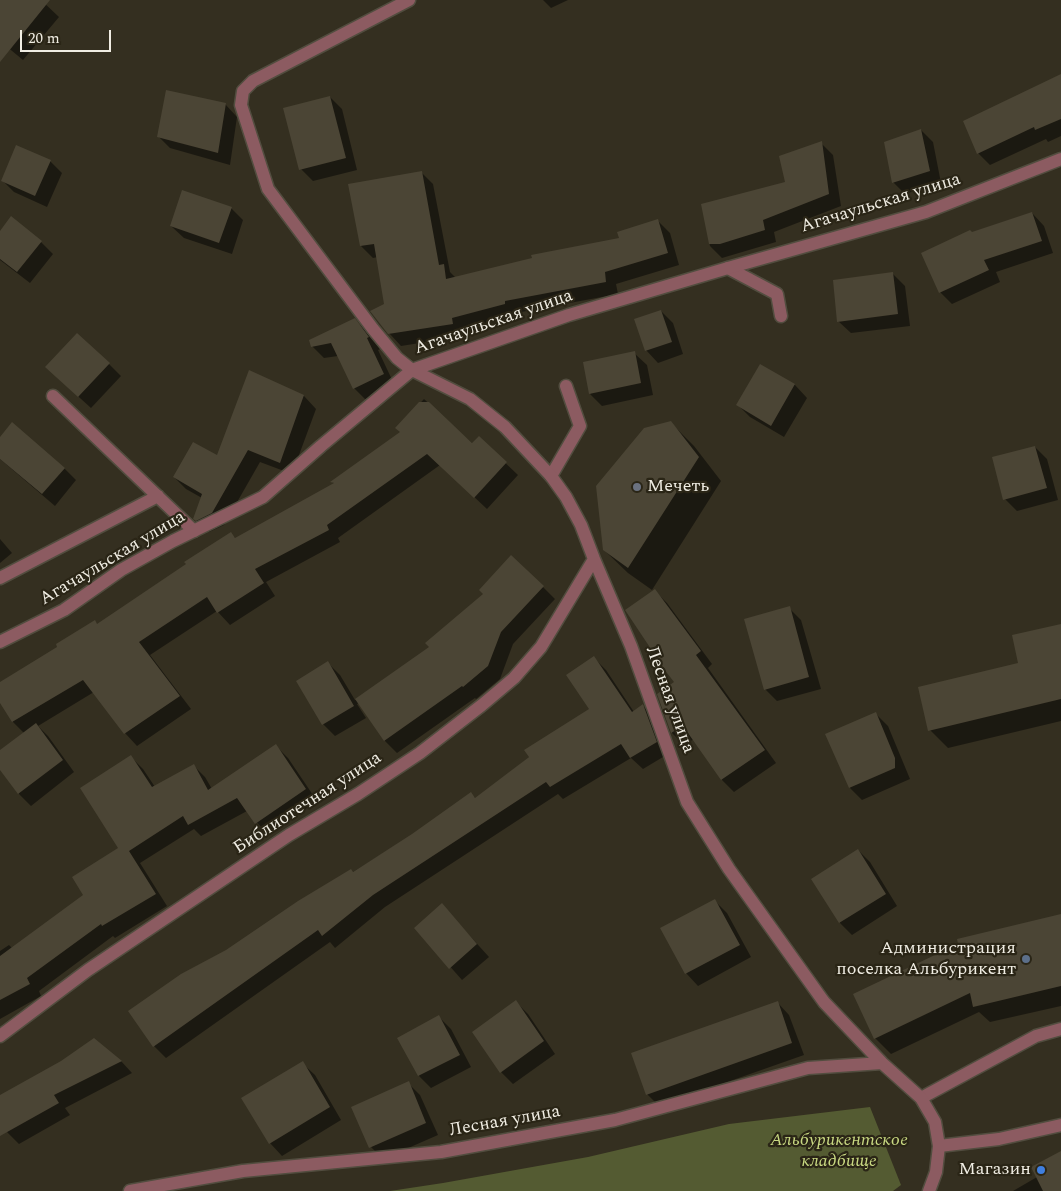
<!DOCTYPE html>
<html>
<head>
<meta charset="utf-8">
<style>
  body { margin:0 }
  #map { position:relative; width:1061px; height:1191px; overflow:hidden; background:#342f20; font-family:Spectral,serif }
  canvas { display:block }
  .scale { position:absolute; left:20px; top:30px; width:91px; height:22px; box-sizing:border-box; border:2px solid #f0ede3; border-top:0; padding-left:6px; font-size:15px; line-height:18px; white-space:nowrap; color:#f0ede3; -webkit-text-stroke:4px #2a2516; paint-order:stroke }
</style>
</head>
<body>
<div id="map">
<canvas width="1061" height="1191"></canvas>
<div class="scale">20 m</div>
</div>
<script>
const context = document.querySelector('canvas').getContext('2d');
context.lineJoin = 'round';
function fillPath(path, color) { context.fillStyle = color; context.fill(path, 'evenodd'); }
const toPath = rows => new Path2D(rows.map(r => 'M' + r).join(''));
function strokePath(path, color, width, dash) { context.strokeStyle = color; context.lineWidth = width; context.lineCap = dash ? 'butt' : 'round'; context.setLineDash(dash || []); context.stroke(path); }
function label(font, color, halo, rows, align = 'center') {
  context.font = font + ' Spectral,serif'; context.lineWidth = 4.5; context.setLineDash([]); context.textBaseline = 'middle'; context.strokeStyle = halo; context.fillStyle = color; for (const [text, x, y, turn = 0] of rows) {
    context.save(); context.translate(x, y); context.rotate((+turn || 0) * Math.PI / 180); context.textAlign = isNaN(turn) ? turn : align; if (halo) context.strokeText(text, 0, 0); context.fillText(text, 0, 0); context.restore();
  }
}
const green = toPath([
  [870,1107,901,1185,893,1191,390,1191,443,1183,588,1157,729,1124]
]);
const shadow = toPath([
  [0,0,41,0,59,17,23,60,0,41],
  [543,0,568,0,551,8],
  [1061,76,1061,136,1048,142,1046,139,990,165,978,153],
  [330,97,342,109,357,170,313,181,301,169],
  [225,104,237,117,230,165,170,148,158,136],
  [921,130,933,142,941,183,905,194,893,182],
  [821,143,833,155,841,206,774,232,776,242,722,258,710,246,702,205,787,183],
  [50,161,62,173,47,207,14,192,2,180],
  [421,172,433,184,450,272,456,278,620,239,658,221,670,233,679,265,616,284,618,294,516,313,517,316,463,330,464,336,401,346,389,333,378,257,373,258,361,246],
  [231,208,243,220,232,254,184,238,171,226],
  [1032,213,1044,226,1053,253,996,272,1000,282,952,304,940,292,972,233],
  [12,218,41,242,53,254,30,283,0,260,0,233],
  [893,274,905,286,910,326,851,333,838,321],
  [661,311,673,323,683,354,658,363,646,350],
  [355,320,367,332,380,349,378,350,395,386,366,400,354,388,338,356,324,358,312,346],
  [634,353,647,365,653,395,602,406,590,394],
  [109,364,121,376,91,408,59,379],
  [760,365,795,385,807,398,784,437,750,417,738,405],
  [249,372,304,396,316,409,292,474,260,462,224,525,209,532,195,519,202,498,186,489,174,477,218,457],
  [424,399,473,444,479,438,518,475,487,509,440,465,338,538,340,542,266,582,275,596,230,625,217,611,150,655,191,709,137,746,125,733,94,692,38,726,48,736,74,772,31,806,19,794,0,768,0,751,24,733,13,722,0,700,0,683,97,625,231,534,236,539,335,484,332,482,402,433,397,428],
  [671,423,694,446,721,481,652,590,628,573,604,550],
  [0,439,64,468,76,480,55,506,0,459],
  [1035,447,1047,459,1058,500,1017,511,1005,499],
  [0,539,12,553,0,563],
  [543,587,555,599,513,644,500,679,476,699,475,698,397,753,385,741,359,703,357,704,366,718,335,736,323,724,328,663,340,675,355,700,431,647],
  [655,591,667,603,712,664,708,668,776,763,734,792,722,780,694,739,684,745,672,733,659,695,676,682,651,646],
  [789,608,801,620,821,689,777,701,765,689],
  [1061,625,1061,721,948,748,930,730,1020,664],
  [594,658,606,670,634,712,643,706,655,718,668,754,643,769,631,758,563,799,558,794,385,907,335,948,330,942,166,1058,154,1046,227,951,412,835,471,794,476,799,590,709],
  [876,714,888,726,910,779,862,800,850,788,827,735],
  [276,746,288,758,317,801,268,835,247,811,201,836,194,829,140,863,167,906,115,938,113,936,39,991,41,996,0,1019,0,951,9,945,13,949,85,895,120,848,131,757,143,769,155,787,193,765,205,777,212,789],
  [858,850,870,862,897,906,852,935,840,923,813,879],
  [715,901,727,913,751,957,698,986,686,973,662,929],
  [442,905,489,957,462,980,416,928],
  [1061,915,1061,1006,990,1022,979,1012,891,1054,875,1038],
  [516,1002,528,1014,555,1054,513,1084,501,1072],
  [777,1002,789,1015,804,1055,659,1106,647,1094],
  [439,1017,451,1029,471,1067,431,1088,419,1076],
  [121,1061,132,1073,65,1108,70,1115,19,1144,7,1132,0,1119,0,1097],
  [302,1063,315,1075,341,1120,282,1156,270,1143,243,1099],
  [408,1083,420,1095,438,1135,383,1159,371,1147],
  [1061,1153,1061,1191,1013,1191,1037,1177]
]);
const building = toPath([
  [0,0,50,0,0,62],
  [1061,74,1061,119,1035,130,1034,127,977,154,963,121],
  [166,90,226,103,218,153,157,137],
  [330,96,346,158,299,170,283,108],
  [921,129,930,171,892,183,884,142],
  [822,141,829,194,763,220,765,230,720,244,709,244,701,204,785,182,779,156],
  [16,145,51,160,35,196,1,181],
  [422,171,439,265,444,264,446,279,532,258,531,255,619,238,617,232,658,219,668,253,605,272,606,282,505,301,505,304,452,318,453,324,388,334,370,311,384,304,374,244,360,246,348,184],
  [182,190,232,207,219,243,170,226],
  [1032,212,1042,241,984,260,989,270,939,293,921,253,970,230,972,232],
  [11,216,42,241,17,272,0,259,0,231],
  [893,272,898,314,837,322,833,280],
  [661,310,672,342,645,351,634,319],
  [355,318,369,337,367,338,384,374,353,389,331,343,311,347,309,340],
  [77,333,110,363,78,397,45,367],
  [635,351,641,383,589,394,583,362],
  [760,364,795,384,771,426,736,405],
  [249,370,304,395,280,463,248,450,212,513,196,521,193,519,202,494,173,477,193,442,217,455],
  [419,402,429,402,472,443,479,436,507,462,474,498,427,454,327,525,329,530,255,569,264,583,217,613,207,597,139,642,180,696,124,734,83,680,12,722,0,703,0,682,57,647,56,644,95,620,97,624,186,564,184,562,231,532,235,538,334,483,330,482,400,432,395,428],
  [671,421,699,457,628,568,603,550,596,486,644,428],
  [12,422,65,468,42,494,0,459,0,437],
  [1035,446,1047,488,1003,500,992,457],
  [511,555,544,586,501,632,488,666,463,687,462,686,384,741,355,699,429,647,425,643,483,594,479,590],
  [655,589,701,651,696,655,765,750,721,780,683,726,671,733,657,694,674,682,647,647,649,646,625,610],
  [790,606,809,677,764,690,744,619],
  [1061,624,1061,699,928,731,918,687,1018,663,1012,635],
  [594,656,632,712,643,704,657,742,630,758,621,744,550,787,546,782,373,895,322,936,318,930,153,1047,128,1011,181,974,226,950,298,901,351,869,353,872,412,834,471,792,475,798,529,757,524,750,589,709,566,675],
  [328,661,354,706,322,725,296,681],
  [876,712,895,758,895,768,849,788,825,734],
  [36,723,63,760,18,794,0,770,0,750],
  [276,744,306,789,255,824,237,798,188,825,183,816,129,851,156,894,102,926,101,924,27,978,30,984,0,1000,0,956,83,895,72,877,118,848,80,788,131,755,152,787,194,764,208,790],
  [858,849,886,894,839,923,811,879],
  [715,899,740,945,685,974,660,928],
  [442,903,477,944,449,969,414,928],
  [1061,914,1061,986,973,1007,970,993,874,1039,853,994,958,944,957,939],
  [516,1000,544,1041,500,1073,472,1032],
  [778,1001,792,1043,646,1095,631,1053],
  [439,1015,460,1055,418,1076,397,1038],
  [94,1038,122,1061,54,1095,59,1103,0,1136,0,1095,61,1061],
  [303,1061,330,1107,269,1144,241,1098],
  [409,1081,426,1123,369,1148,351,1107],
  [1061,1151,1061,1191,1043,1191,1031,1167]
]);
const lane = toPath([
  [728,268,777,294,781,316],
  [53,396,194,531],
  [551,476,580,426,566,386],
  [0,578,158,496],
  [921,1098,1036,1036,1061,1029]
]);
const street = toPath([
  [409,0,253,81,243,91,241,105,268,189,373,329,397,358,412,370,470,399,505,427,551,476,566,497,581,525,594,559,631,646,687,802,729,869,824,1002,882,1063,921,1098,935,1122,939,1146,936,1172,929,1191],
  [0,642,64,610,121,570,173,541,263,497,321,446,412,370,569,315,728,268,926,212,1061,159],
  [0,1036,88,970,289,835,358,794,420,753,482,705,514,678,541,647,594,559],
  [939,1146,999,1139,1061,1125],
  [130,1191,243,1171,441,1152,615,1120,808,1068,882,1063]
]);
const markers = [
  [637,487,5,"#6b7280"],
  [1026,959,5,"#5c6f8a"],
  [1041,1170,5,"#3f7fe0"]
];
const streetNames = [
  ["Агачаульская улица",881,204,-17],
  ["Агачаульская улица",494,323,-19],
  ["Агачаульская улица",113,559,-31],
  ["Лесная улица",669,700,70],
  ["Библиотечная улица",308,804,-33],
  ["Лесная улица",505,1122,-10]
];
const poiNames = [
  ["Мечеть",647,487,"left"],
  ["Администрация",1016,949],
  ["поселка Альбурикент",1016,970],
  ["Магазин",1031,1170]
];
const parkNames = [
  ["Альбурикентское",839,1141],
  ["кладбище",839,1162]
];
fillPath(green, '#545b32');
fillPath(shadow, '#0007');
fillPath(building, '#4b4535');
strokePath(lane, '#524d3f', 15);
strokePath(street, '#524d3f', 15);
strokePath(lane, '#8c5b61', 12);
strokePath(street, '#8c5b61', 12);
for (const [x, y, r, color] of markers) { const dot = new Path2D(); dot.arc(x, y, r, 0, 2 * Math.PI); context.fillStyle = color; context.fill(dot); strokePath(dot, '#2a2516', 2); }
label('18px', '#f0ede3', '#2a2516', streetNames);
label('18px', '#f0ede3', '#2a2516', poiNames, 'right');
label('italic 18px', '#c9d982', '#2a2516', parkNames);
</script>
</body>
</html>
